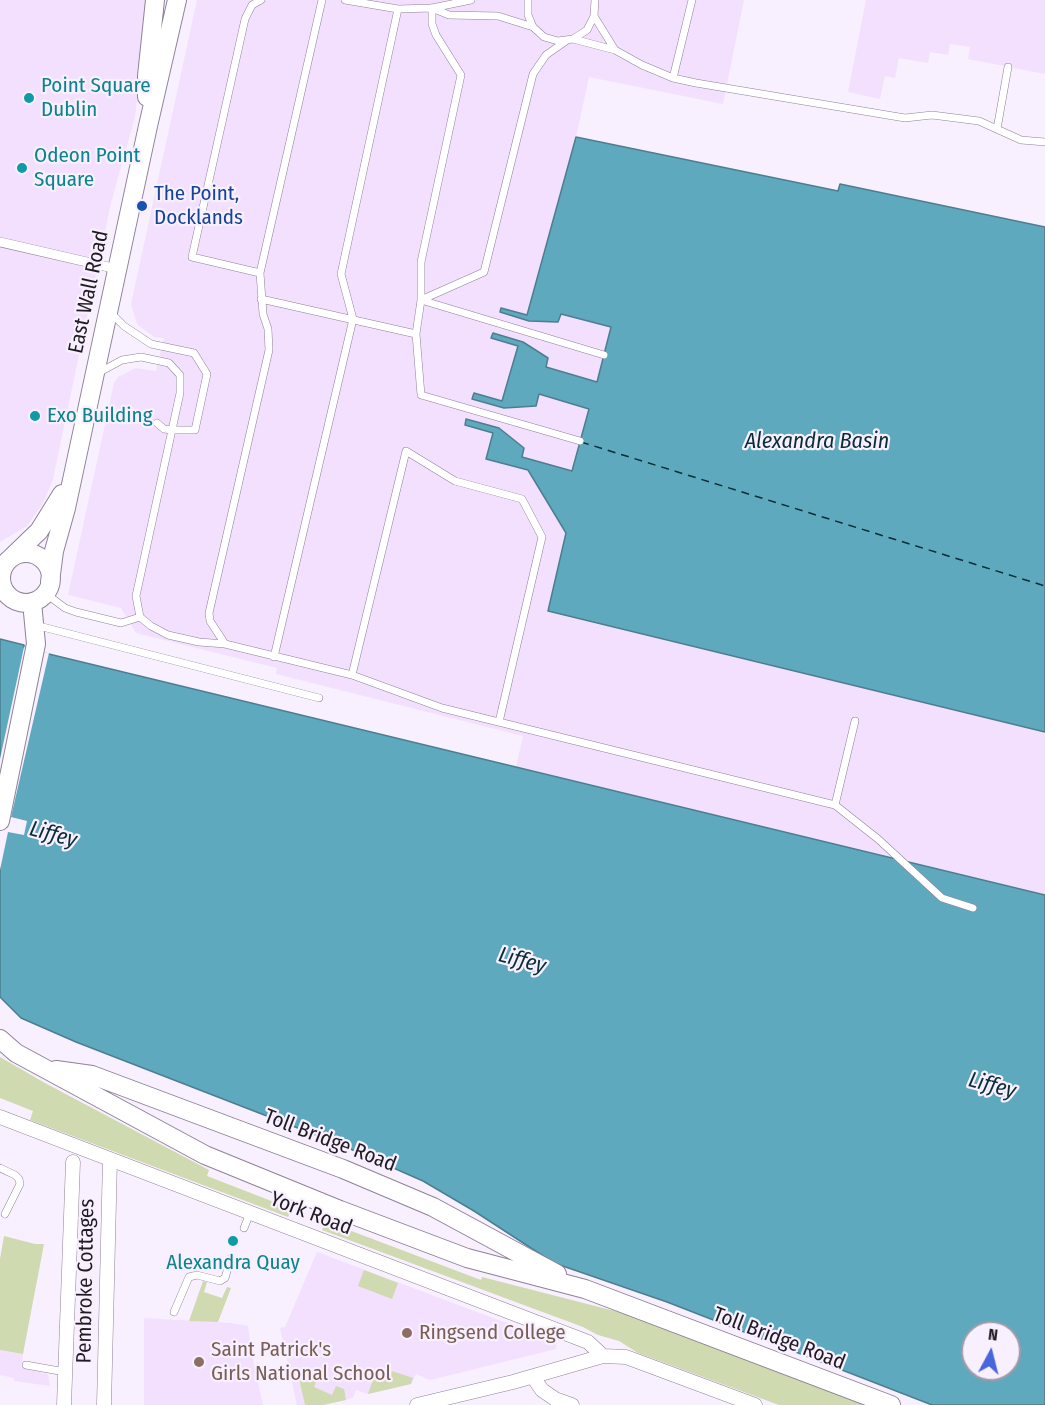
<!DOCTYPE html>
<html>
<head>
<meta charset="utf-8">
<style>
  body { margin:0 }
  #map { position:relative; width:1045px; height:1405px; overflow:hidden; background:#f8f0fe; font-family:"Fira Sans Condensed",sans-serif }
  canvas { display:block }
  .north { position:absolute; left:961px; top:1321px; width:60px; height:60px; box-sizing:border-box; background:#f8f0fe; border:2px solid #a29ba6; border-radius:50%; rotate:7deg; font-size:16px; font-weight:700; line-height:24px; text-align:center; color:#201b23 }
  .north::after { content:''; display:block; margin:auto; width:21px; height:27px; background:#4866da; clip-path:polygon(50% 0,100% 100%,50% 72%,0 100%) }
</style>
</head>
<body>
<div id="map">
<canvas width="1045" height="1405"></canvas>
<div class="north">N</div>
</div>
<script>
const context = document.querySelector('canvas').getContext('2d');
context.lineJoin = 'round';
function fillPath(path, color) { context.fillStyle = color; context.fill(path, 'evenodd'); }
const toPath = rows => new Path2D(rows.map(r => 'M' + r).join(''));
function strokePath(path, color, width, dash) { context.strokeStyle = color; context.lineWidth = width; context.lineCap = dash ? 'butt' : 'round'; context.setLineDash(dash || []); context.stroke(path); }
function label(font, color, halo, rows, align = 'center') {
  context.font = font + ' "Fira Sans Condensed",sans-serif'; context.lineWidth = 4.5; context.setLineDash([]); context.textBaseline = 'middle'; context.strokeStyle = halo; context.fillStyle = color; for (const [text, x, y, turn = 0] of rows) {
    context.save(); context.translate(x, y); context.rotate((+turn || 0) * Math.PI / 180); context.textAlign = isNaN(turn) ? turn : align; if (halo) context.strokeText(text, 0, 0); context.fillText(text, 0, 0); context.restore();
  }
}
const built = toPath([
  [0,0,148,0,135,117,111,203,53,479,43,503,27,526,0,542],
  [197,0,744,0,723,104,589,77,576,137,526,315,501,308,529,321,561,313,611,327,597,382,546,367,523,342,492,338,518,346,502,402,474,394,472,399,504,408,535,405,539,394,589,409,572,472,521,457,493,433,486,459,528,470,566,533,548,612,1045,732,1045,895,516,767,523,736,276,674,277,668,136,633,121,608,68,595,114,383,118,377,136,368,156,371,164,338,154,337,137,324,131,304],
  [866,0,1045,0,1045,74,968,59,970,47,950,44,948,55,930,52,928,63,899,58,895,78,885,76,880,99,848,92],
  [317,1252,557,1342,556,1349,430,1380,416,1374,411,1384,368,1394,356,1390,353,1398,323,1405,297,1405,280,1328,285,1327],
  [144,1318,231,1323,248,1326,251,1350,263,1405,144,1405],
  [0,1350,23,1354,21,1368,48,1374,50,1386,14,1381,14,1378,0,1375]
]);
const green = toPath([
  [0,1057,45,1083,209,1170,207,1176,292,1209,288,1217,30,1120,33,1111,0,1098],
  [325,1221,481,1280,482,1277,634,1316,874,1405,779,1405,638,1353,619,1341,598,1335,583,1327,322,1230],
  [4,1236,35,1244,44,1244,23,1354,0,1350,0,1259],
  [364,1270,398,1283,392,1299,358,1286],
  [203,1281,207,1282,204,1292,222,1298,227,1287,231,1288,218,1322,189,1321],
  [297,1369,318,1377,314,1387,332,1395,336,1386,344,1389,346,1400,323,1405,305,1405],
  [392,1371,413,1378,411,1384,368,1394,375,1374,389,1379]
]);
const water = toPath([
  [576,137,838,191,840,184,1045,227,1045,732,548,611,566,533,528,470,486,459,493,433,465,425,466,419,499,428,524,448,522,457,572,471,589,409,539,394,536,406,504,408,472,399,474,393,502,401,518,346,491,338,493,333,523,342,548,358,546,367,597,382,611,327,561,314,558,322,529,321,500,312,501,308,527,315,576,137],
  [0,639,24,645,24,648,1045,895,1045,1405,932,1405,667,1302,554,1263,474,1211,423,1181,339,1144,76,1042,21,1018,0,997,0,639],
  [973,1333,1009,1333,1009,1369,973,1369,973,1333]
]);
const pier = toPath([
  [24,647,49,653,11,817,27,821,24,835,8,832,0,870,0,759]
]);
const ferry = toPath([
  [581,442,1045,586]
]);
const service = toPath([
  [261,0,252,5,245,19,192,257,260,273,322,0],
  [345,0,398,9,432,8,471,0],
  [528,0,528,15,533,27,544,37,558,41,573,39,587,30,594,16,595,0],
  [432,8,432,24,436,35,461,75,421,262,421,300,416,334,421,395,580,441],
  [432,8,449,15,498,16,533,27],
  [594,16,615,50],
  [573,39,615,50,642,65,673,78,696,83,905,118,932,115,979,121,1021,140,1045,142],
  [673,78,692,0],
  [997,129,1008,67],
  [261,299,416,334],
  [421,300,484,272,533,74,546,55,566,41],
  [421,300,604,355],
  [110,312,124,326,151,344,194,353,207,374,195,430,172,430,164,429,157,423],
  [98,373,122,360,141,357,169,363,180,375,180,393,136,596,140,617,151,626,168,635,199,642,225,644,352,675,442,708,835,805,878,839,942,898,973,908],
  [45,593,65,608,76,612,121,623,140,617],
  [35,625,319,698],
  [225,644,210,621,209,613,269,350,268,329,263,314,260,273],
  [274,657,353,319,341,274,398,9],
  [352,675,406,451,455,481,522,499,542,537,499,722],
  [835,805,855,721],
  [0,1168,15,1175,19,1179,20,1184,5,1214],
  [244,1228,250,1213],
  [174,1312,189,1277,197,1275,220,1281,225,1278,231,1258],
  [26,1365,65,1372]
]);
const pedestrian = toPath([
  [0,242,117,269]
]);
const minor = toPath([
  [0,1117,588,1342,603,1356],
  [533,1377,542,1390,555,1399,572,1405],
  [64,1405,73,1162],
  [104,1405,110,1159],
  [417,1405,513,1382,603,1356,626,1357,755,1405]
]);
const secondary = toPath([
  [147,97,147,76,155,0],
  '1 578a25 25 0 1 1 50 0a25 25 0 1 1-50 0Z',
  [12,557,39,531,62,494],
  [50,582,54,551,66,508,148,126,177,0],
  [0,821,36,644,32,602],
  [0,1039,16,1053,205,1155,340,1210,467,1258,585,1289,891,1405],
  [56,1070,92,1075,343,1169,433,1207,557,1274]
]);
const markers = [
  [29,98,6,"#0f9aa8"],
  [22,168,6,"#0f9aa8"],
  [142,206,6,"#1a4fb4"],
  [35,416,6,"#0f9aa8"],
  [233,1241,6,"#0f9aa8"],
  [407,1333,6,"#8d6e63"],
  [199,1362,6,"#8d6e63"]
];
const cultureNames = [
  ["Point Square",41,86],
  ["Dublin",41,110],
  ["Odeon Point",34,156],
  ["Square",34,180],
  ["Exo Building",47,416],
  ["Alexandra Quay",233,1263,"center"]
];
const transitNames = [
  ["The Point,",154,194],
  ["Docklands",154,218]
];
const streetNames = [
  ["East Wall Road",89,292,-78],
  ["Toll Bridge Road",330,1141,21],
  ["York Road",311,1214,21],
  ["Pembroke Cottages",86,1281,-89],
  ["Toll Bridge Road",779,1339,21]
];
const educationNames = [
  ["Ringsend College",419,1333],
  ["Saint Patrick's",211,1350],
  ["Girls National School",211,1374]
];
const waterNames = [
  ["Alexandra Basin",817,442],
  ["Liffey",53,835,15],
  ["Liffey",522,961,15],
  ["Liffey",992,1086,15]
];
fillPath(built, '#f2e0fe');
fillPath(green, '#cfdab0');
fillPath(water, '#5fa9bf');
strokePath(water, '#4c7e90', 1.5);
fillPath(pier, '#f8f0fe');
strokePath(ferry, '#092e38', 1.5, [8, 6]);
strokePath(service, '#8f8298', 8);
strokePath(pedestrian, '#8f8298', 10);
strokePath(minor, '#8f8298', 15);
strokePath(secondary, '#8f8298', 20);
strokePath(service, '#fff', 7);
strokePath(pedestrian, '#fff', 9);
strokePath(minor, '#fff', 14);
strokePath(secondary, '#fff', 18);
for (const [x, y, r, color] of markers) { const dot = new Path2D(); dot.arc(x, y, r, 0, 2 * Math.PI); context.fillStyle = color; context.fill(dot); strokePath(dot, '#f8f0fe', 2); }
label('21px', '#0d838f', '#f8f0fe', cultureNames, 'left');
label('21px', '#164399', '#f8f0fe', transitNames, 'left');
label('21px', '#201b23', '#f8f0fe', streetNames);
label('21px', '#785e54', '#f8f0fe', educationNames, 'left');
label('italic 22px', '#092e38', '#f8f0fe', waterNames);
</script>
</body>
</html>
